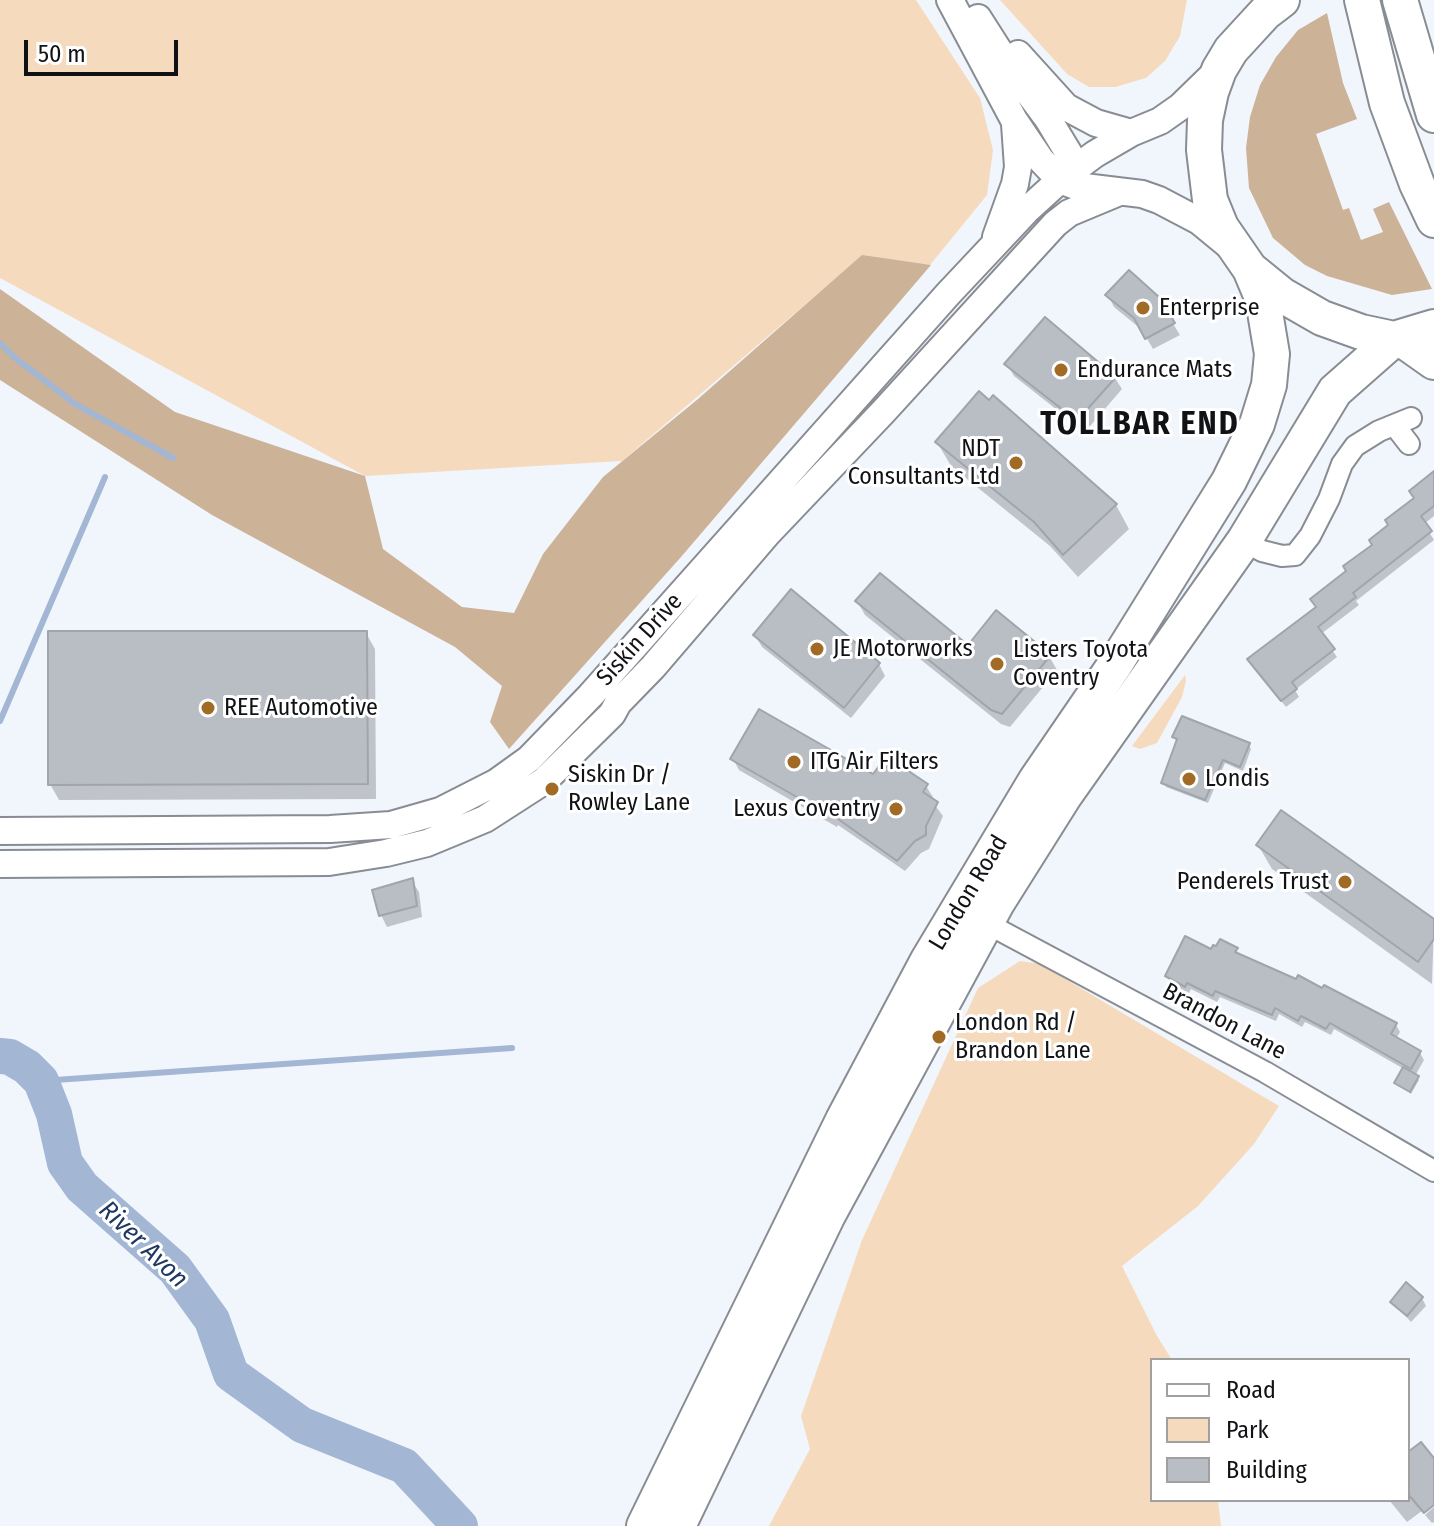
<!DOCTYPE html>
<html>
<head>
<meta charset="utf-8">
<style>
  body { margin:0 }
  #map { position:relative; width:1434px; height:1526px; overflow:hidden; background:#f1f6fd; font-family:"Fira Sans Condensed",sans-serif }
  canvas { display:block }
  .legend { position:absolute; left:1150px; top:1358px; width:260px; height:144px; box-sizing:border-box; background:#fff; border:2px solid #a0a0a1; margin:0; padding:10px 14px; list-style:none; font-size:24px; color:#111215 }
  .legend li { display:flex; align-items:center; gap:16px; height:40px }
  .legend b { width:40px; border:2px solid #a0a0a1 }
  .scale { position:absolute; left:24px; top:40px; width:154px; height:36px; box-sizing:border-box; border:4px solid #111215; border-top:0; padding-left:10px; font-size:24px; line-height:28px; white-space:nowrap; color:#111215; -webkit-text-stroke:6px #fff; paint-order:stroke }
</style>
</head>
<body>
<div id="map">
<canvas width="1434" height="1526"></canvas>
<ul class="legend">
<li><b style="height:10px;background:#fff"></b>Road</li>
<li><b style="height:22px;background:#f5dabe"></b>Park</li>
<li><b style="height:22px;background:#b9bdc4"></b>Building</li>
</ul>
<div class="scale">50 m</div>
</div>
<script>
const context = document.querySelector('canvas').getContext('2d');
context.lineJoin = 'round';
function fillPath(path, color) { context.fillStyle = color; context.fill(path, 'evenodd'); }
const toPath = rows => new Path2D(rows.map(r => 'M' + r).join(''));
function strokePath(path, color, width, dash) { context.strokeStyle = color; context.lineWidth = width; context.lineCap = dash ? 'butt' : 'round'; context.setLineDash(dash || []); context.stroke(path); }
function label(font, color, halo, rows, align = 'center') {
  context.font = font + ' "Fira Sans Condensed",sans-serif'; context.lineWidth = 6; context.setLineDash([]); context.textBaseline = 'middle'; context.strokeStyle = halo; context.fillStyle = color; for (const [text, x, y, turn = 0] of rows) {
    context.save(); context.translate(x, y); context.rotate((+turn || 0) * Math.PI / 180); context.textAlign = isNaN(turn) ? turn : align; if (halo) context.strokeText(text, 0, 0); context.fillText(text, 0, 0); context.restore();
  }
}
const green = toPath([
  [0,0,916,0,980,98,993,150,987,195,930,265,862,256,622,461,365,476,0,278],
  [1000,0,1187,0,1180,36,1165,61,1146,78,1115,87,1089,87,1067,74],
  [1185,675,1186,681,1182,697,1157,743,1140,749,1132,746],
  [1020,961,1040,964,1279,1106,1254,1144,1198,1206,1122,1266,1157,1336,1172,1360,1152,1360,1152,1500,1218,1500,1221,1526,769,1526,810,1449,801,1416,862,1240,978,988]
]);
const forest = toPath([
  [1327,13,1343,83,1357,119,1316,134,1343,210,1349,208,1361,240,1383,232,1373,209,1389,202,1432,289,1392,295,1327,276,1305,265,1273,238,1249,188,1246,148,1250,117,1260,85,1276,57,1298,30],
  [862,255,931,265,681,557,509,749,490,722,502,686,455,647,212,515,0,380,0,289,175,412,365,476,383,549,462,607,514,613,543,554,603,477,698,399]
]);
const shadow = toPath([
  [1108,295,1157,298,1180,335,1153,349,1142,330,1114,307],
  [1007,364,1115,378,1122,389,1085,432,1014,376],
  [993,398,1116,505,1129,529,1078,577,1050,546,951,466,937,442],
  [1434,474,1434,516,1424,524,1434,540,1356,601,1359,605,1321,634,1337,657,1295,690,1299,697,1286,707,1254,667,1318,608,1415,499],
  [857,601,968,648,1049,656,1057,670,1010,727,1001,724,865,615],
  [366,633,375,649,376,799,59,800,50,784],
  [755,635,879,664,885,676,851,718,762,647],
  [1174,737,1249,745,1251,749,1243,771,1225,763,1208,803,1166,787,1164,783,1177,741],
  [733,759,873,777,907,763,913,775,926,786,933,797,931,800,943,816,929,849,921,853,905,871,838,825,837,827,739,770],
  [1258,845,1434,922,1432,984,1272,869],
  [412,881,419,892,422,917,387,927,381,915],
  [1236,949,1240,956,1323,991,1325,987,1396,1025,1400,1032,1396,1039,1420,1053,1424,1060,1415,1076,1419,1080,1411,1094,1396,1083,1404,1069,1334,1029,1331,1035,1305,1022,1302,1027,1279,1014,1276,1021,1220,997,1217,1002,1191,989,1189,993,1171,984,1167,976,1212,952],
  [1422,1298,1426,1306,1411,1322,1392,1302],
  [1408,1455,1434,1461,1434,1502,1407,1522,1389,1500,1408,1500],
  [1434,1507,1434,1522,1432,1523,1425,1515]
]);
const stream = toPath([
  [0,343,14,357,75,404,173,458],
  [0,721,105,477],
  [41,1081,512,1048]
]);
const river = toPath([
  [0,1056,10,1057,27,1067,41,1081,54,1114,65,1163,82,1187,175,1269,212,1320,231,1374,302,1425,404,1466,460,1526]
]);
const building = toPath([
  [1129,270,1159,297,1175,323,1145,339,1134,318,1105,295,1129,270],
  [1045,317,1116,377,1077,421,1004,364,1045,317],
  [979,391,989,400,993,395,1117,504,1063,555,1034,522,935,442,979,391],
  [1434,471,1434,506,1421,516,1432,531,1353,593,1356,597,1318,627,1335,649,1292,682,1297,689,1281,701,1247,659,1316,607,1310,599,1346,571,1343,566,1372,545,1369,540,1388,525,1385,520,1414,498,1409,491,1434,471],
  [880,573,968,645,996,610,1051,655,1002,714,991,710,855,601,880,573],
  [791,589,880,663,844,708,753,635,791,589],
  [48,631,367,631,368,784,48,785,48,631],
  [759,709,873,774,879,766,884,770,888,765,908,761,910,772,928,784,923,792,938,802,926,826,926,835,915,841,897,861,831,814,830,816,730,759,759,709],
  [1182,716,1250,743,1240,767,1223,760,1205,800,1161,783,1177,739,1172,737,1182,716],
  [1281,810,1434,919,1434,939,1418,962,1256,845,1281,810],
  [413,878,417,906,379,916,372,890,413,878],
  [1185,936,1211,949,1213,945,1216,946,1220,939,1238,948,1235,952,1296,979,1298,975,1322,988,1324,985,1397,1023,1391,1034,1421,1051,1411,1069,1330,1023,1326,1029,1301,1016,1298,1021,1275,1008,1272,1015,1215,991,1213,996,1187,983,1185,987,1165,976,1185,936],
  [1403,1067,1419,1076,1410,1092,1394,1083,1403,1067],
  [1406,1282,1423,1297,1407,1316,1390,1302,1406,1282],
  [1421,1442,1434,1458,1434,1505,1424,1513,1408,1494,1408,1452,1421,1442]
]);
const minor = toPath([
  [1395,426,1409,444],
  [1244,541,1262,551,1282,556,1295,555,1310,536,1329,499,1342,464,1355,446,1379,431,1411,418],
  [986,923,1265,1072,1434,1171]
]);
const tertiary = toPath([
  [950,0,1014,120,1041,160,1060,180,1076,186,1142,194,1159,200,1199,221,1227,244],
  [978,18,1008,65,1048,119,1077,167,1076,184],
  [1018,54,1066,107,1096,123,1131,133],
  [996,237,1015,184,1018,167,1015,124],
  [0,831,330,829,391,825,440,811,497,782,529,759,590,696,948,294,1026,211,1060,180,1095,154,1131,133,1160,121,1180,107,1217,71],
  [0,864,329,862,386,853,427,843,485,819,544,781,612,714,618,703,653,667,767,534,883,412,1055,224,1069,213,1117,193]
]);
const trunk = toPath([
  [1282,0,1265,13,1231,50,1219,70,1211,92,1205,120,1204,150,1210,200,1221,227,1250,269,1282,295,1322,318,1361,332,1394,339,1434,327],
  [1362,0,1387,103,1417,184,1434,220],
  [1400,0,1434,115],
  [1400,338,1434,362],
  [644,1526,843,1120,928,960,1036,780,1114,666,1229,481,1257,424,1269,385,1272,354,1263,300,1250,269],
  [678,1526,827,1217,997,903,1065,795,1244,541,1335,391,1394,339]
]);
const markers = [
  [1143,308,8,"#a16a25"],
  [1061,370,8,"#a16a25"],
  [1016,463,8,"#a16a25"],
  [817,649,8,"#a16a25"],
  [997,664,8,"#a16a25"],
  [208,708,8,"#a16a25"],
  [794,762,8,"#a16a25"],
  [1189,779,8,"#a16a25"],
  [552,789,8,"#a16a25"],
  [896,809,8,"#a16a25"],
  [1345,882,8,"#a16a25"],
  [939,1037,8,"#a16a25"]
];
const poiNames = [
  ["Enterprise",1159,308],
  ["Endurance Mats",1077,370],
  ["NDT",1000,449,"right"],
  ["Consultants Ltd",1000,477,"right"],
  ["JE Motorworks",833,649],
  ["Listers Toyota",1013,650],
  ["Coventry",1013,678],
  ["REE Automotive",224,708],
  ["ITG Air Filters",810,762],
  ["Siskin Dr /",568,775],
  ["Rowley Lane",568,803],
  ["Londis",1205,779],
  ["Lexus Coventry",880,809,"right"],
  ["Penderels Trust",1329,882,"right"],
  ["London Rd /",955,1023],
  ["Brandon Lane",955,1051]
];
const streetNames = [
  ["Siskin Drive",640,640,-48],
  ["London Road",969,893,-59],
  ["Brandon Lane",1224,1022,28]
];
const waterNames = [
  ["River Avon",143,1245,44]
];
const districtNames = [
  ["TOLLBAR END",1140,425]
];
fillPath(green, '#f5dabe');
fillPath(forest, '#ccb297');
fillPath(shadow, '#0003');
strokePath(stream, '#a3b6d4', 6);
strokePath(river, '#a3b6d4', 36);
fillPath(building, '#b9bdc4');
strokePath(building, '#a0a4ab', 2);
strokePath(minor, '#888c93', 24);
strokePath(tertiary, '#888c93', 30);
strokePath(trunk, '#888c93', 38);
strokePath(minor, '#fff', 20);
strokePath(tertiary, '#fff', 26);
strokePath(trunk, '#fff', 34);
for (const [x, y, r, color] of markers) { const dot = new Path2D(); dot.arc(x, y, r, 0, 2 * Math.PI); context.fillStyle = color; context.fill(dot); strokePath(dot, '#fff', 3); }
label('24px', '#111215', '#fff', poiNames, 'left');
label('24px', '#111215', '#fff', streetNames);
label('italic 26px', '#1f3861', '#fff', waterNames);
context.letterSpacing = '2px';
label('bold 32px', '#111215', '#fff', districtNames);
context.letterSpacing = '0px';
</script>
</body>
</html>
